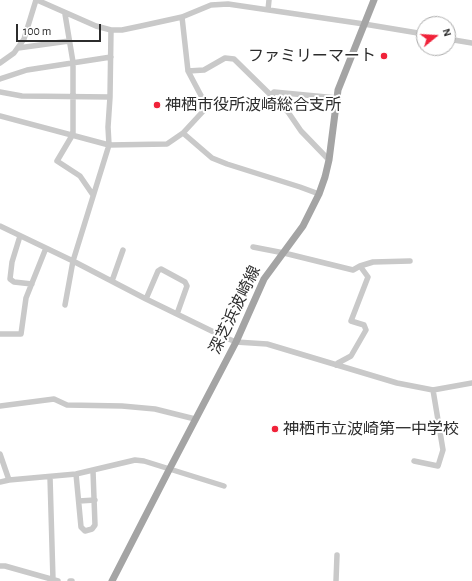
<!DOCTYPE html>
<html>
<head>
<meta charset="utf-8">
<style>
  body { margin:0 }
  #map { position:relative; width:472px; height:581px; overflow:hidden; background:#fff; font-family:"Alegreya Sans",sans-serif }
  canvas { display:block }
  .north { position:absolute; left:416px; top:16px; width:40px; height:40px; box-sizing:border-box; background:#fff; border:1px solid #ababab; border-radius:50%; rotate:72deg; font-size:11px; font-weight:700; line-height:16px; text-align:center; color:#2c2c2c }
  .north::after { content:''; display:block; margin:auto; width:14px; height:18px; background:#f02239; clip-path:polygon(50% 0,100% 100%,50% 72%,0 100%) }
  .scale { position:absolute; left:16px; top:24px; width:85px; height:18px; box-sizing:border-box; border:2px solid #2c2c2c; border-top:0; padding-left:5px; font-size:12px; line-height:14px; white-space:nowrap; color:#2c2c2c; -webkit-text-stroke:3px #fff; paint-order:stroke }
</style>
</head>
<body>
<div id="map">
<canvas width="472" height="581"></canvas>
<div class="north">N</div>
<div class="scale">100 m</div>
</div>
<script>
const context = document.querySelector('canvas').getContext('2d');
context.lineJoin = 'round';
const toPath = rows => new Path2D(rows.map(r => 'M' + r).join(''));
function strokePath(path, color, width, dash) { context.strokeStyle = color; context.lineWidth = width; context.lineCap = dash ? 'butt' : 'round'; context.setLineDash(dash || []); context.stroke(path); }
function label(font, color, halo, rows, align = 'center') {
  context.font = font + ' "Alegreya Sans","Noto Sans JP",sans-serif'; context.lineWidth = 4; context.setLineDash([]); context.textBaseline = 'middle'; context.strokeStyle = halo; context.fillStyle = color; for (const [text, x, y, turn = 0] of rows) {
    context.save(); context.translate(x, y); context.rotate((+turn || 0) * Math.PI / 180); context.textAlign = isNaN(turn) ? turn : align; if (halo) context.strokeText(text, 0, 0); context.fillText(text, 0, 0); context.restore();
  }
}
const minor = toPath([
  [37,0,96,26,111,30,122,30,141,26,182,17,211,5,228,4,364,24,424,34],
  [268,10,269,0],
  [65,14,73,62,73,134,57,161,80,176,93,195],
  [182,17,188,71],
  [448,39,472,43],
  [18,48,69,41],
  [0,63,14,53,24,39,36,0],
  [0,79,27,70,111,57],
  [0,92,22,96,110,97],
  [272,94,274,92,337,98],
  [0,116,109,145,167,144,183,133,207,107,188,71,204,70,225,58,234,59,288,112,301,131,329,160],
  [183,133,212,158,227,164,300,187,319,194],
  [0,226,73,261,146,299,224,337,236,342,267,344,397,383,433,390,472,383],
  [20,236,12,262,10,279,14,282,32,284],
  [253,247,284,253,353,270,360,266,373,262,410,261],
  [112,281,123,250],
  [146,299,158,271,161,269,185,282,187,286,177,314],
  [65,305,73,261,109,145,108,127,110,97,111,30],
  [0,334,21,334,26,298,46,248],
  [336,365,338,363,351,356,366,330,364,325,351,321,368,277,360,266],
  [0,406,54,399,67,405,122,406,155,409,195,419],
  [0,454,9,480],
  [414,461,438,466,443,450,433,390],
  [76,474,81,527,85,531,92,529,95,525,93,471],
  [50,477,53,580],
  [0,482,9,480,76,474,135,460,144,461,224,486],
  [79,501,95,500],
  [0,566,5,566,58,581],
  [70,581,72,581],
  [336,581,337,555]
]);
const major = toPath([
  [112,581,169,470,236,342,264,279,303,226,319,194,325,177,329,160,338,90,374,0]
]);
const markers = [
  [384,56,4,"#f02239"],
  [157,105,4,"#f02239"],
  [275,429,4,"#f02239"]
];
const poiNames = [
  ["ファミリーマート",376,56,"right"],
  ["神栖市役所波崎総合支所",165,105],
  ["神栖市立波崎第一中学校",283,429]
];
const streetNames = [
  ["深芝浜波崎線",235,310,-64]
];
strokePath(minor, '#c9c9c9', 5.5);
strokePath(major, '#a4a4a4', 7);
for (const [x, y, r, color] of markers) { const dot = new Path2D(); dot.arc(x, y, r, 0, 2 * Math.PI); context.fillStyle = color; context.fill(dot); strokePath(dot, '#fff', 1.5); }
label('16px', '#2c2c2c', '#fff', poiNames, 'left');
label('16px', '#2c2c2c', '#fff', streetNames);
</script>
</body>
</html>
